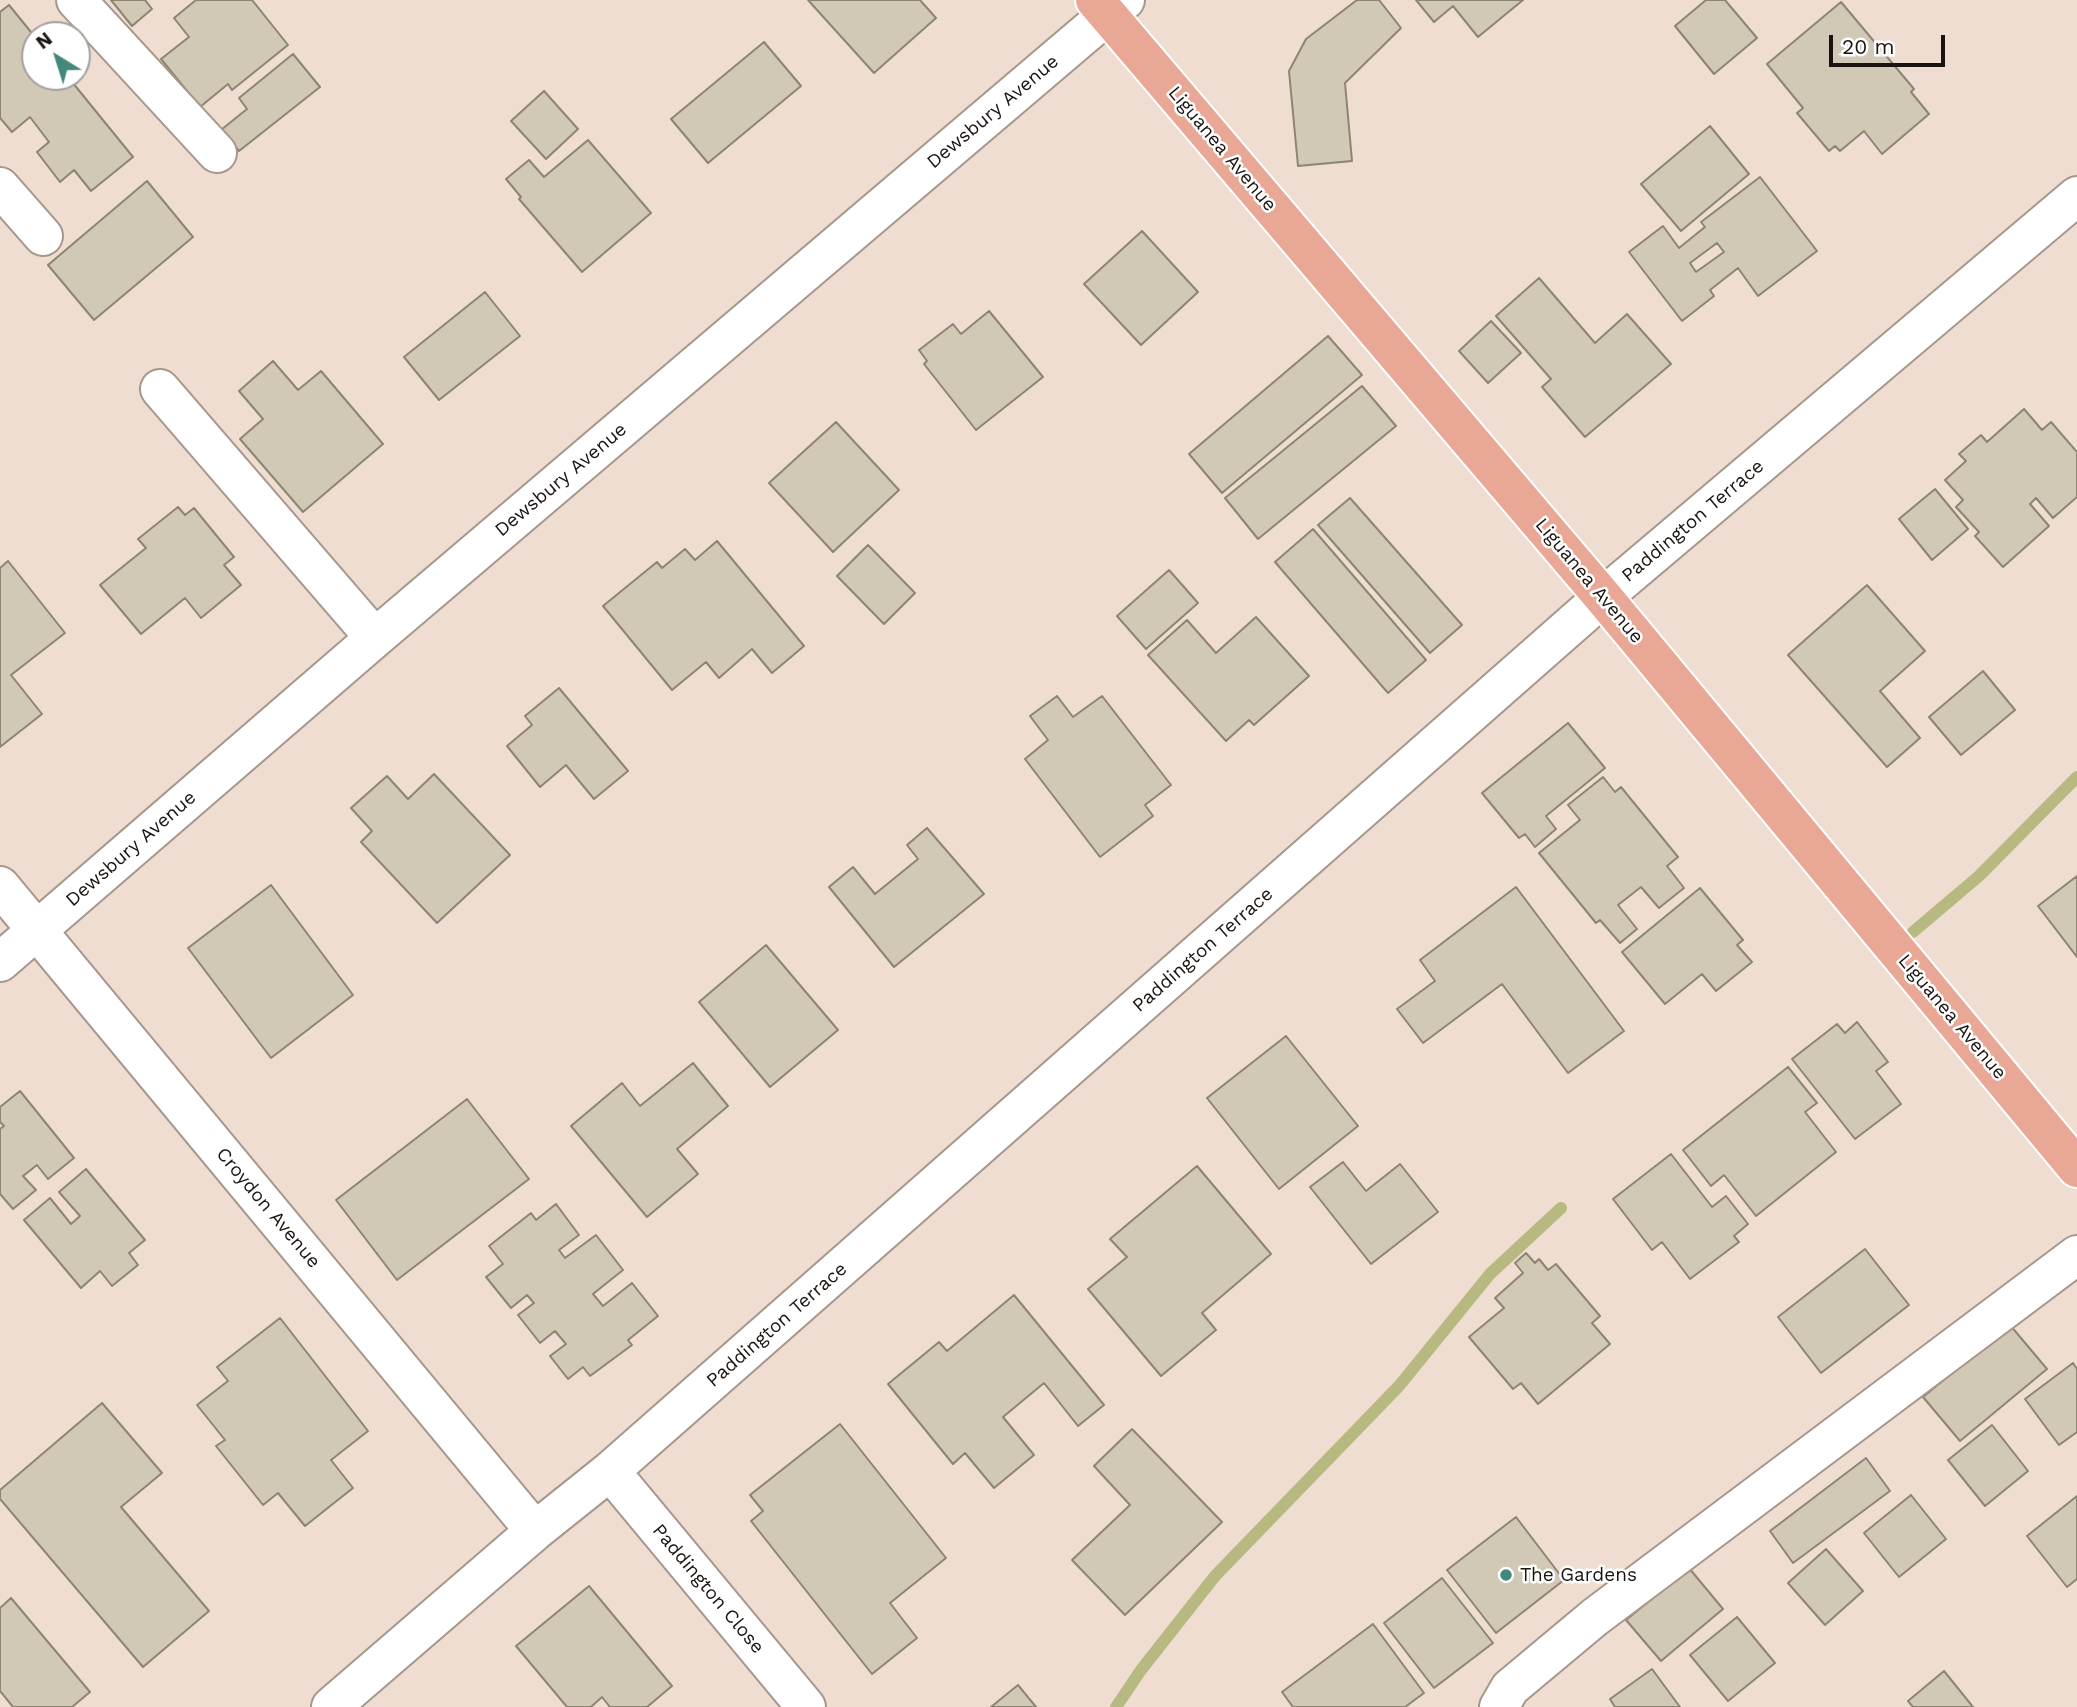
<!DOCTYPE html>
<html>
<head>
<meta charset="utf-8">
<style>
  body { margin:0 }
  #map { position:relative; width:2077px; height:1707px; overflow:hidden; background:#eeddd0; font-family:"Work Sans",sans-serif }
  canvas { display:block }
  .north { position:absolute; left:21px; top:21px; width:70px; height:70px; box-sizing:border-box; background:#fff; border:2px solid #a3a19f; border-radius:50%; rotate:322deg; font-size:19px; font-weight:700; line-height:28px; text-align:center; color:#1a1410 }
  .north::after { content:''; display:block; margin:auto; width:24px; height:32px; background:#43887d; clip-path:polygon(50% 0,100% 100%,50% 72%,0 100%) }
  .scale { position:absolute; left:1829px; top:35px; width:116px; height:32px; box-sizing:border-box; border:4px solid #1a1410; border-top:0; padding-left:9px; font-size:21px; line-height:24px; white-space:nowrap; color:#1a1410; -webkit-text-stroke:5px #fff; paint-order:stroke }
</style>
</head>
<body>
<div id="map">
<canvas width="2077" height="1707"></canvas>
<div class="north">N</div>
<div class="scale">20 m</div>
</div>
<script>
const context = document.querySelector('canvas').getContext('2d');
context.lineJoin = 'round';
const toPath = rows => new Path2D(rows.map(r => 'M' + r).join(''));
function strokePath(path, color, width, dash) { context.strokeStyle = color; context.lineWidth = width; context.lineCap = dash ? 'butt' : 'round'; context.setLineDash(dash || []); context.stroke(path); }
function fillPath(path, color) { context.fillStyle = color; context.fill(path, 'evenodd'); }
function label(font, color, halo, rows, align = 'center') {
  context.font = font + ' "Work Sans",sans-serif'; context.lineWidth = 5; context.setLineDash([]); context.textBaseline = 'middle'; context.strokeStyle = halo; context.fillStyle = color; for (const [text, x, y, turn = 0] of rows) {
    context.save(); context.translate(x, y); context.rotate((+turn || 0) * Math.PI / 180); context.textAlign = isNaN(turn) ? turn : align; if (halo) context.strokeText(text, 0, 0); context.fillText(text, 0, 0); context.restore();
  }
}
const stream = toPath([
  [1913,932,1979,876,2077,777],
  [1116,1707,1141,1670,1215,1576,1399,1386,1490,1274,1561,1208]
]);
const building = toPath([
  [111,0,145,0,152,9,132,26,111,0],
  [196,0,252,0,288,45,232,90,228,84,200,107,161,59,189,37,174,18,196,0],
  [808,0,920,0,936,18,874,73,808,0],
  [1357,0,1379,0,1401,28,1345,83,1352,161,1298,166,1289,71,1306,39,1357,0],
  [1416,0,1523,0,1478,37,1453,6,1434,22,1416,0],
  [1706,0,1725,0,1757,38,1714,74,1675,26,1706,0],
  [1841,2,1914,89,1911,92,1929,114,1882,154,1864,131,1840,151,1835,146,1829,151,1797,113,1803,108,1767,64,1841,2],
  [9,5,35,37,35,77,68,77,133,157,91,191,74,170,60,182,37,152,49,142,30,117,12,132,0,118,0,12,9,5],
  [764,42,801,86,708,163,671,119,764,42],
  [293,54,320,87,239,151,221,130,247,109,239,98,293,54],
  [544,91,578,129,546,159,511,121,544,91],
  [1710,126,1749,174,1681,231,1641,184,1710,126],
  [588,140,651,213,582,272,519,199,521,197,506,179,529,160,544,177,588,140],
  [1760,177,1817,251,1758,296,1738,268,1710,290,1714,296,1682,321,1629,252,1663,226,1679,248,1705,227,1701,222,1760,177],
  [1717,243,1724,252,1696,272,1690,263,1717,243],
  [147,181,193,237,94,320,48,265,147,181],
  [1142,231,1198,292,1141,345,1084,284,1142,231],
  [1539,278,1595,343,1627,314,1671,364,1585,437,1542,387,1551,379,1496,316,1539,278],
  [485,292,520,336,439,400,404,357,485,292],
  [989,311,1043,377,976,430,924,364,927,361,919,350,953,324,961,334,989,311],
  [1491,321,1521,353,1488,383,1459,351,1491,321],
  [1328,336,1362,375,1222,493,1189,454,1328,336],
  [273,361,298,390,321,371,383,444,303,512,240,439,263,419,239,391,273,361],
  [1362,386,1396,426,1258,539,1225,498,1362,386],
  [2024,409,2042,430,2051,422,2077,452,2077,497,2053,518,2036,498,2030,504,2049,526,2003,567,1975,536,1979,532,1956,507,1963,500,1945,480,1966,461,1959,454,1981,435,1987,442,2024,409],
  [836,422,899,490,833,552,769,483,836,422],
  [1935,489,1968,529,1932,560,1899,519,1935,489],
  [1350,498,1462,625,1430,653,1318,525,1350,498],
  [178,507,185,515,194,508,234,557,224,565,241,585,201,618,185,598,141,634,100,585,146,548,138,539,178,507],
  [1313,529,1426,660,1388,693,1275,562,1313,529],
  [717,541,804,646,772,673,752,649,719,678,706,662,672,690,603,606,657,562,662,568,685,549,695,560,717,541],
  [868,545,915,593,884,624,837,576,868,545],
  [8,561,65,633,11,675,42,714,0,747,0,568,8,561],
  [1169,570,1198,603,1146,649,1117,616,1169,570],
  [1867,585,1925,651,1880,691,1920,738,1887,767,1788,655,1867,585],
  [1256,617,1309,676,1254,725,1249,720,1226,741,1148,655,1187,620,1216,653,1256,617],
  [1983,671,2015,710,1961,755,1929,717,1983,671],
  [559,688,628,771,594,799,566,765,540,787,507,746,532,725,525,716,559,688],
  [1057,696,1073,717,1102,696,1171,785,1145,805,1153,816,1100,857,1025,759,1048,740,1030,716,1057,696],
  [1568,723,1605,768,1546,816,1556,829,1535,847,1525,834,1519,838,1482,793,1568,723],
  [434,774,510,855,437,923,361,842,372,831,351,808,387,776,408,799,434,774],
  [1603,777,1615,792,1621,787,1678,857,1667,866,1684,888,1659,908,1641,887,1618,905,1637,929,1620,943,1600,920,1596,923,1539,853,1580,820,1568,805,1603,777],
  [927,828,984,894,894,967,829,887,853,867,875,894,918,859,907,845,927,828],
  [2077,876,2077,957,2038,906,2077,876],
  [271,885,353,995,271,1058,188,948,271,885],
  [1516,887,1624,1031,1568,1073,1502,984,1423,1043,1397,1009,1435,981,1420,960,1516,887],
  [1700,888,1743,940,1737,945,1752,962,1716,991,1702,974,1665,1004,1622,952,1700,888],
  [766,945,838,1030,770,1087,699,1002,766,945],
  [1857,1022,1888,1062,1876,1071,1901,1104,1855,1139,1792,1059,1837,1024,1845,1033,1857,1022],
  [1286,1036,1358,1126,1279,1189,1207,1098,1286,1036],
  [693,1063,728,1106,677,1149,698,1174,647,1217,571,1126,622,1083,640,1106,693,1063],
  [1788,1067,1817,1103,1805,1112,1836,1152,1756,1216,1724,1175,1711,1186,1683,1150,1788,1067],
  [20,1091,74,1158,48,1179,37,1165,23,1176,36,1190,13,1209,0,1194,0,1129,4,1126,0,1122,0,1107,20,1091],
  [467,1099,529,1179,397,1280,336,1200,467,1099],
  [1671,1154,1712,1207,1726,1196,1748,1224,1734,1236,1739,1242,1690,1279,1662,1242,1652,1250,1613,1199,1671,1154],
  [1343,1162,1366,1191,1400,1164,1438,1212,1371,1264,1310,1187,1343,1162],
  [1197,1166,1271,1254,1202,1313,1216,1330,1161,1376,1088,1289,1127,1257,1110,1239,1197,1166],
  [86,1169,145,1240,129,1253,138,1265,112,1286,100,1271,81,1288,24,1220,50,1198,71,1224,80,1216,59,1192,86,1169],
  [556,1204,579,1235,559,1250,565,1258,596,1235,623,1270,593,1294,603,1306,632,1283,658,1316,628,1340,632,1345,590,1376,583,1367,568,1379,550,1356,566,1344,555,1331,540,1343,518,1315,534,1303,527,1295,511,1308,486,1277,503,1264,489,1246,531,1213,536,1220,556,1204],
  [1865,1249,1909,1305,1821,1373,1778,1317,1865,1249],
  [1526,1253,1535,1263,1539,1259,1548,1270,1556,1264,1600,1316,1592,1323,1610,1344,1538,1404,1521,1383,1513,1389,1469,1337,1504,1308,1495,1298,1523,1273,1515,1263,1526,1253],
  [1014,1295,1104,1405,1078,1426,1044,1383,1003,1417,1034,1455,994,1488,965,1453,953,1464,888,1384,939,1342,947,1351,1014,1295],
  [280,1318,368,1431,331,1460,353,1488,305,1526,278,1493,263,1505,216,1446,225,1440,197,1405,228,1381,217,1367,280,1318],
  [2010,1325,2047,1369,1960,1441,1923,1397,2010,1325],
  [2073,1363,2077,1369,2077,1432,2059,1445,2025,1399,2073,1363],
  [102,1403,162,1473,121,1507,209,1611,143,1667,0,1499,0,1490,102,1403],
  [840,1424,946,1558,890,1603,917,1638,872,1674,751,1521,763,1511,750,1495,840,1424],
  [1992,1425,2028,1471,1985,1506,1948,1460,1992,1425],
  [1132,1429,1222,1522,1125,1615,1072,1560,1130,1505,1094,1466,1132,1429],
  [1866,1458,1890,1491,1793,1563,1770,1531,1866,1458],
  [1911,1495,1946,1539,1899,1577,1864,1533,1911,1495],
  [2077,1496,2077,1579,2067,1587,2027,1536,2077,1496],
  [1516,1517,1564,1580,1496,1633,1447,1570,1516,1517],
  [1826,1549,1863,1591,1825,1625,1788,1583,1826,1549],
  [1689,1568,1723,1609,1661,1661,1626,1620,1689,1568],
  [1442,1578,1493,1643,1434,1688,1384,1623,1442,1578],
  [589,1586,672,1686,647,1707,610,1707,602,1697,591,1707,567,1707,516,1646,589,1586],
  [11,1598,90,1692,72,1707,13,1707,0,1691,0,1608,11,1598],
  [1737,1617,1775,1663,1728,1701,1690,1655,1737,1617],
  [1373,1624,1424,1693,1405,1707,1293,1707,1282,1692,1373,1624],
  [1652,1669,1680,1707,1615,1707,1610,1699,1652,1669],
  [1944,1671,1973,1707,1913,1707,1908,1701,1944,1671],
  [1018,1685,1036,1707,991,1707,1018,1685]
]);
const minor = toPath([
  [76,0,217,153],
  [0,187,43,236],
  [160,389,375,638],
  [0,886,535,1531],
  [0,962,375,638,1125,0],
  [610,1471,806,1707],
  [331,1707,535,1531,610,1471,1603,597,2077,196],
  [1499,1707,1510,1688,1595,1617,2077,1255]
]);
const major = toPath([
  [1095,0,1603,597,2077,1168]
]);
const markers = [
  [1506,1575,7,"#43887d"]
];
const streetNames = [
  ["Dewsbury Avenue",993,112,-40],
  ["Liguanea Avenue",1222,149,50],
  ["Dewsbury Avenue",561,480,-40],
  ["Paddington Terrace",1693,521,-40],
  ["Liguanea Avenue",1589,581,50],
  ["Dewsbury Avenue",131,849,-41],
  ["Paddington Terrace",1203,950,-41],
  ["Liguanea Avenue",1952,1017,50],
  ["Croydon Avenue",268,1208,50],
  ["Paddington Terrace",777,1325,-41],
  ["Paddington Close",708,1589,50]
];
const poiNames = [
  ["The Gardens",1520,1575]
];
strokePath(stream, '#b8b980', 12);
fillPath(building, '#d1c8b6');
strokePath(building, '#8d8574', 2);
strokePath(minor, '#a7978b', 42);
strokePath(major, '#fff', 42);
strokePath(minor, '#fff', 38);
strokePath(major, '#e9a796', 38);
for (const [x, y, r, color] of markers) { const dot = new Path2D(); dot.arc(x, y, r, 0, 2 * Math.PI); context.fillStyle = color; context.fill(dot); strokePath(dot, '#fff', 2.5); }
label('19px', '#1a1410', '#fff', streetNames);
label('19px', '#1a1410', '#fff', poiNames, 'left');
</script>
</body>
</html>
